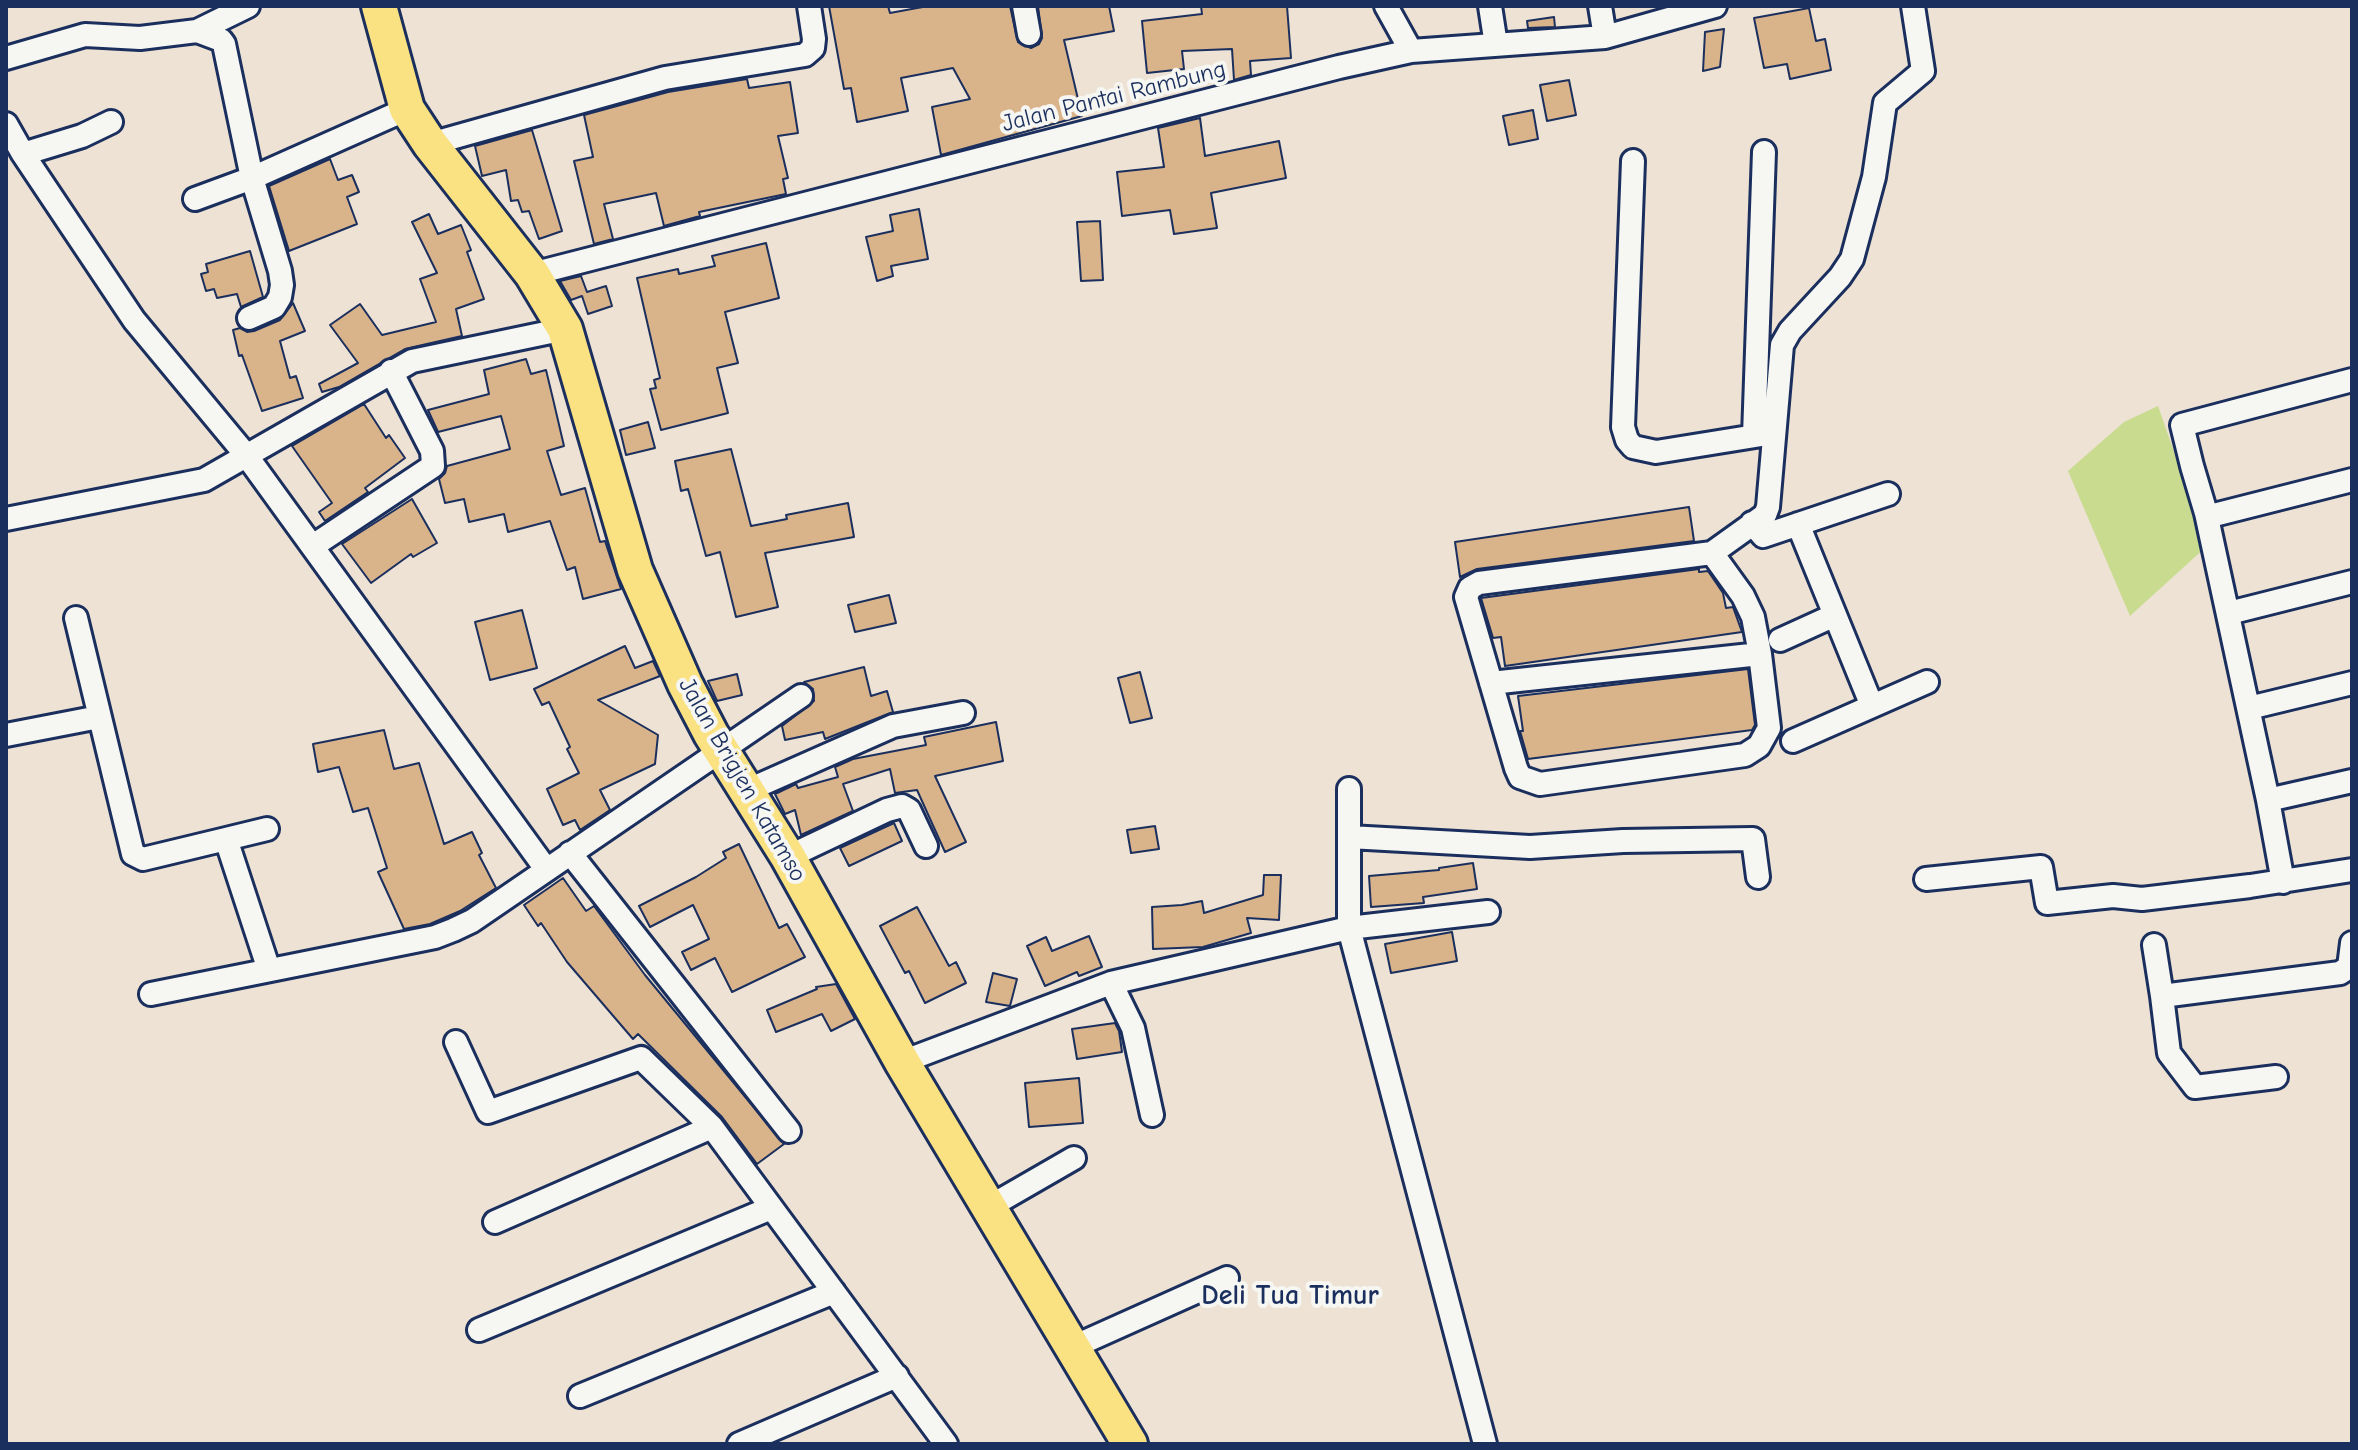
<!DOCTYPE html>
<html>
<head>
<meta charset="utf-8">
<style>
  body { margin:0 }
  #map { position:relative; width:2358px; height:1450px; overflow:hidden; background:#ede2d3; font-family:"Comic Neue",sans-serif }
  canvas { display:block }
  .frame { position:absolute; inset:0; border:8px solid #1b2f5e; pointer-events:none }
</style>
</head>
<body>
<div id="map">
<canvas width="2358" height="1450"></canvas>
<div class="frame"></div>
</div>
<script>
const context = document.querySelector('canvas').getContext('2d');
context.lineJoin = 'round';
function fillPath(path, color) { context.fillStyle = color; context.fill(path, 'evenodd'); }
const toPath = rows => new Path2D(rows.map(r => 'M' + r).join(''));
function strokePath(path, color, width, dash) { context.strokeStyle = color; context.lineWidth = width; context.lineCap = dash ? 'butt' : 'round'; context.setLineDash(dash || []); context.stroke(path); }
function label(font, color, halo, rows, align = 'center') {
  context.font = font + ' "Comic Neue",sans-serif'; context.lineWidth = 8; context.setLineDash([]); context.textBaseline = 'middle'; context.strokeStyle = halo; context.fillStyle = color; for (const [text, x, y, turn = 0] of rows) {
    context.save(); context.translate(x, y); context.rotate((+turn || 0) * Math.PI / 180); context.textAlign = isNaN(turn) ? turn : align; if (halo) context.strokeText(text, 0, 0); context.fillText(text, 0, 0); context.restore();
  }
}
const green = toPath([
  [2158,406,2207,546,2130,616,2068,471,2124,422]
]);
const building = toPath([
  [829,6,888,6,890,13,928,6,1010,6,1018,42,1031,48,1039,44,1042,38,1038,6,1109,6,1114,31,1064,40,1082,116,941,155,932,107,970,99,953,68,901,78,908,111,857,122,851,88,844,89,829,6],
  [1201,6,1287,6,1291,58,1250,61,1251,75,1234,80,1232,49,1182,51,1184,69,1147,73,1142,21,1202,14,1201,6],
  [1809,8,1816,41,1825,39,1831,70,1790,79,1787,64,1764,68,1754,18,1809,8],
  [1554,17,1555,27,1528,28,1527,21,1554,17],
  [1724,29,1720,67,1703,71,1705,32,1724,29],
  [747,79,749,88,790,82,798,133,778,136,788,178,783,179,786,194,699,212,700,216,664,226,656,193,604,204,613,239,594,244,574,161,593,157,584,115,668,92,747,79],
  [1569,80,1576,115,1547,121,1540,85,1569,80],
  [1533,110,1538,139,1509,145,1503,116,1533,110],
  [1200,118,1205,156,1279,141,1286,178,1211,193,1217,228,1174,234,1170,210,1122,216,1117,172,1164,167,1158,128,1200,118],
  [532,130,562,231,539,239,529,211,522,212,518,200,511,201,506,170,482,176,475,146,532,130],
  [330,159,338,180,352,175,359,192,347,197,357,224,289,251,269,186,330,159],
  [919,209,928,259,891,266,893,276,877,281,866,237,893,231,890,215,919,209],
  [429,214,438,234,461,225,471,250,467,252,484,299,456,309,462,336,405,349,339,387,322,392,319,384,358,363,330,325,360,304,382,335,436,322,420,279,437,273,412,222,429,214],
  [1100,221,1103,280,1081,281,1077,222,1100,221],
  [766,243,779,298,725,312,738,363,717,368,728,413,661,430,650,389,656,388,654,380,660,378,637,278,678,269,679,274,715,266,712,256,766,243],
  [250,251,263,297,241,307,237,294,217,298,214,289,206,291,201,274,208,272,206,264,250,251],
  [581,276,587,292,606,286,612,306,588,314,582,296,571,300,560,281,581,276],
  [293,303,305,331,280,341,290,378,296,376,303,398,262,411,242,355,239,356,233,330,240,328,247,332,254,331,280,320,293,303],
  [526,359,531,374,546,370,553,399,564,446,547,451,561,495,585,488,600,542,605,541,621,589,583,599,575,567,567,570,550,521,508,532,504,514,469,522,464,499,445,503,439,479,445,473,447,466,510,449,501,416,438,432,428,410,489,394,484,370,526,359],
  [364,404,386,438,389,435,405,458,365,488,368,492,325,521,319,512,332,503,292,446,364,404],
  [648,422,655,448,626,455,620,430,648,422],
  [731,449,751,526,787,519,786,515,848,503,854,537,765,553,778,607,736,617,720,552,706,556,688,489,681,491,675,461,731,449],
  [412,499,437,543,413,557,411,554,371,583,342,544,412,499],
  [1689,507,1694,541,1477,569,1460,577,1455,542,1689,507],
  [1699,569,1699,572,1708,571,1723,593,1726,608,1733,607,1742,632,1505,666,1501,637,1493,638,1481,598,1699,569],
  [889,595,896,623,855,632,848,605,889,595],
  [522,610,537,668,490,680,475,622,522,610],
  [625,646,635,668,653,661,660,676,598,700,658,735,655,764,600,790,610,810,580,830,575,820,563,825,547,789,579,773,567,749,570,747,549,702,542,705,534,689,625,646],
  [864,667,871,696,887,691,893,712,825,739,823,732,785,740,782,726,814,701,813,689,804,682,864,667],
  [1748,669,1755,725,1752,730,1528,759,1520,731,1523,731,1518,696,1748,669],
  [1140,672,1152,718,1130,723,1118,678,1140,672],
  [737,674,742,695,717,701,708,681,737,674],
  [996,722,1003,761,935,776,966,842,945,852,917,790,895,793,890,769,843,784,853,811,801,835,795,810,785,814,775,794,796,784,798,788,838,777,835,767,853,759,926,745,924,737,996,722],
  [384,730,394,769,419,763,444,844,472,832,482,853,479,855,496,888,460,911,430,924,404,929,378,872,387,868,368,808,353,812,339,767,318,772,313,744,384,730],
  [894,823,902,841,849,866,840,848,894,823],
  [1155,826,1159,849,1131,853,1127,830,1155,826],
  [739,844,779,928,787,924,805,957,732,992,715,958,691,970,682,952,709,939,693,905,650,927,639,906,696,877,726,858,723,852,739,844],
  [1473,863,1477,889,1423,897,1424,903,1371,907,1369,876,1439,870,1439,868,1473,863],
  [1264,875,1281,875,1279,920,1247,918,1251,933,1203,947,1153,949,1152,907,1182,905,1202,901,1204,913,1263,895,1264,875],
  [563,878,586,911,594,906,645,975,784,1144,757,1164,722,1117,638,1034,633,1039,567,962,541,923,538,926,524,905,563,878],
  [917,907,949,966,956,962,966,983,925,1003,909,971,905,973,880,926,917,907],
  [1452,932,1457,961,1391,973,1385,944,1452,932],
  [1089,936,1102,967,1079,976,1077,972,1045,986,1027,946,1046,937,1052,951,1089,936],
  [993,973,1017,979,1010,1006,986,1002,993,973],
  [836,984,855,1019,831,1031,822,1014,776,1032,767,1010,817,989,816,987,836,984],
  [1115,1023,1119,1031,1122,1052,1077,1059,1072,1029,1115,1023],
  [1079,1078,1083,1123,1029,1127,1025,1083,1079,1078]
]);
const street = toPath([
  [1024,6,1029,34],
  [1386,6,1411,51],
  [1490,6,1496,45],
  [1600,6,1605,37],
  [6,58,85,35,140,38,197,31,248,6],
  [6,124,23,154,82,136,111,122],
  [430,144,665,78,805,55,813,48,814,39,809,6],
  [23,154,134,320,246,455,546,869],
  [1633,161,1623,427,1627,440,1633,447,1656,452,1774,433],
  [195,199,252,178,224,44,221,40,197,31],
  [532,274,1339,67,1411,51,1605,37,1715,6],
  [249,318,274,307,280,297,282,285,280,271,252,178,407,109],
  [2352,380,2182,425,2192,466,2206,513,2210,516,2352,480],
  [1754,436,1764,152],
  [2206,513,2268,800],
  [6,519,204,480,412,361,565,329],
  [1752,523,1763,536,1888,494],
  [1798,524,1872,706],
  [313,546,433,466,432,451,391,371],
  [2229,613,2352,582],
  [76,618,133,854,143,859,226,839,269,970],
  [1780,640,1835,615],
  [1760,654,1769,728,1759,746,1745,755,1540,784,1520,777,1516,768,1466,597,1470,588,1479,583,1712,553,1765,515,1768,507,1782,345,1790,331,1840,277,1852,259,1874,177,1885,103,1923,71,1913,6],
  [1491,683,1760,654,1753,617,1743,596,1712,553],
  [2249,708,2352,683],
  [6,735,99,717],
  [1793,741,1927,682],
  [1349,789,1349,928,1488,912],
  [746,791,893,726,963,713],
  [1349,837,1530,847,1623,841,1753,839,1758,877],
  [226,839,267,829],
  [570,853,789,1131],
  [788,857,887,810,902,806,909,810,926,846],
  [1926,879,2041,867,2047,903,2113,896,2142,899,2250,886,2352,870],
  [2283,882,2268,800,2352,781],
  [2154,945,2162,996],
  [1111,983,1133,1028,1152,1115],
  [151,994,435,937,453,930,472,921,801,696],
  [456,1042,488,1112,641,1058,712,1127,946,1444],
  [902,1062,1111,983,1349,928,1485,1444],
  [2276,1077,2195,1087,2169,1053,2162,996,2340,973,2349,967,2352,943],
  [989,1207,1074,1158],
  [495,1222,712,1127],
  [479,1330,771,1208],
  [1073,1347,1227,1278],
  [580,1396,834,1292],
  [739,1444,897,1376]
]);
const primary = toPath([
  [379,6,407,109,430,144,532,274,565,329,635,570,685,684,711,734,788,857,902,1062,1130,1444]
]);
const streetNames = [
  ["Jalan Pantai Rambung",1114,97,-14],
  ["Jalan Brigjen Katamso",742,780,60]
];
const quarterNames = [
  ["Deli Tua Timur",1290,1296]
];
fillPath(green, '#c9db8f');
fillPath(building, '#d9b38a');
strokePath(building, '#1b2f5e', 2);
strokePath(street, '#1b2f5e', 28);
strokePath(primary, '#1b2f5e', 40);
strokePath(street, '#f6f6f2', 22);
strokePath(primary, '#fae181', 34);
label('24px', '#1b2f5e', '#f6f6f2', streetNames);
label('bold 28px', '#1b2f5e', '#f6f6f2', quarterNames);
</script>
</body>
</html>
